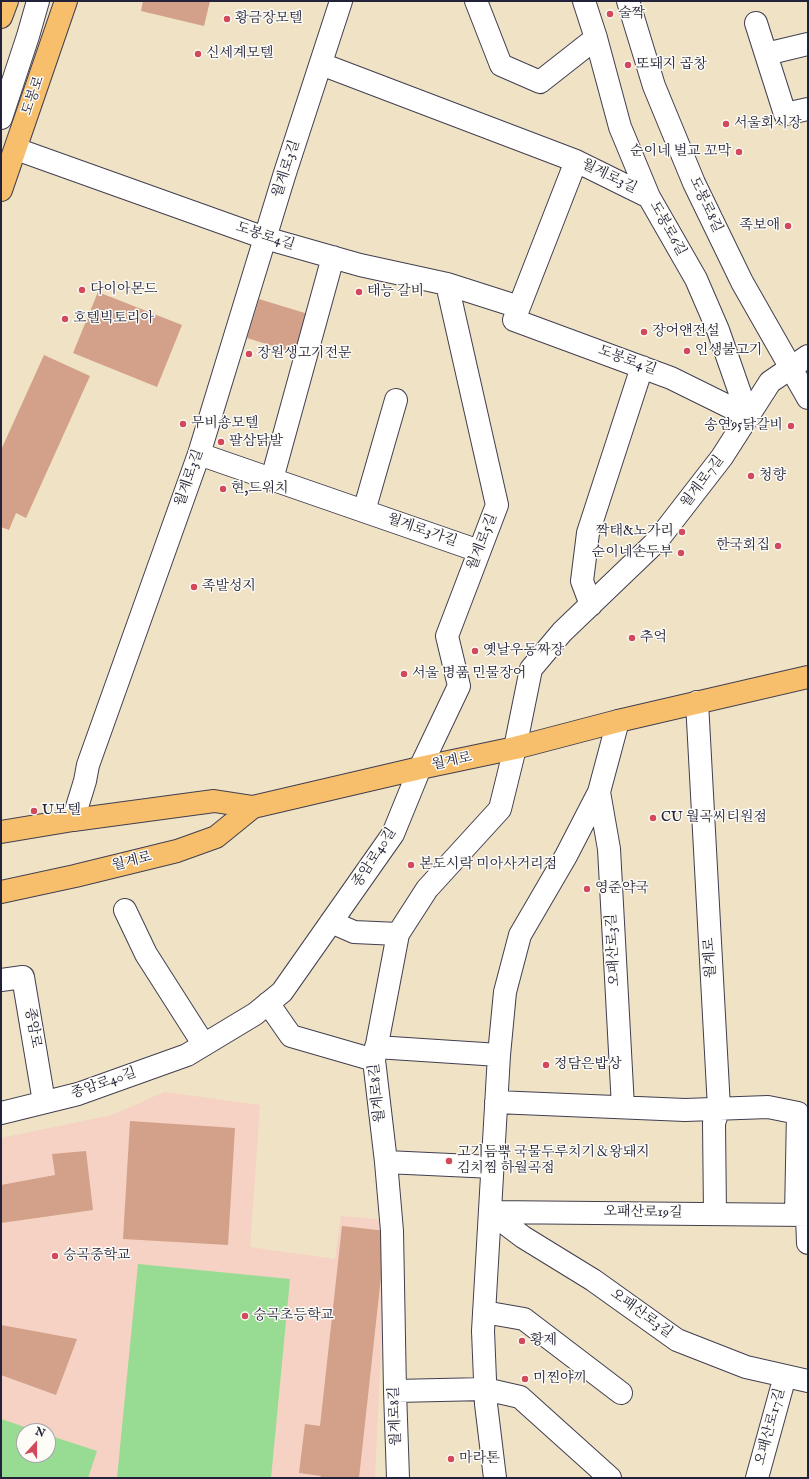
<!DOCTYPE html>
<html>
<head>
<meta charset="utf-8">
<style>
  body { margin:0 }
  #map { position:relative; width:809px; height:1479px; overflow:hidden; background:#f0e2c5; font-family:"IM FELL English",serif }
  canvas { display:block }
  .frame { position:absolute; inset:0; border:2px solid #22223b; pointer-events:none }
  .north { position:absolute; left:16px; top:1423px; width:40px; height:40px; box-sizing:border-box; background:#fdfcf7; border:1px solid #a5a5ac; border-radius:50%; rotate:21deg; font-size:11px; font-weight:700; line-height:16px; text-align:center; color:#22223b }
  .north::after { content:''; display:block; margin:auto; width:14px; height:18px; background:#d1495b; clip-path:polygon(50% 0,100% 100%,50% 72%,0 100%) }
</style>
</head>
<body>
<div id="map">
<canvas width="809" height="1479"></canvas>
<div class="frame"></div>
<div class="north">N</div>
</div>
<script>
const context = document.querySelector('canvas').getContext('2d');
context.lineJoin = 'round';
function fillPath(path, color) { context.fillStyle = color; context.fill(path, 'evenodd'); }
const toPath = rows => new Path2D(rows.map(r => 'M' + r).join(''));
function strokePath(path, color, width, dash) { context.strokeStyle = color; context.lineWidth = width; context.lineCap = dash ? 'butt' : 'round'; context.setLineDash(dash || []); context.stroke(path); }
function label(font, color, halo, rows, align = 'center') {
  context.font = font + ' "IM FELL English","Noto Serif KR",serif'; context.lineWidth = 3; context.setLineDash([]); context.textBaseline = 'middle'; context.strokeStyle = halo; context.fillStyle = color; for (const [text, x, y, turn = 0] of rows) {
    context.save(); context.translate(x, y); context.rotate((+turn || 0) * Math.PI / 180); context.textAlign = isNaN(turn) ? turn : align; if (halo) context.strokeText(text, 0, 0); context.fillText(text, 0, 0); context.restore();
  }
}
const built = toPath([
  [164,1092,260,1105,250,1247,335,1259,341,1216,387,1220,375,1478,1,1478,1,1138,112,1115],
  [24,1431,48,1431,48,1455,24,1455]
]);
const green = toPath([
  [138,1264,290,1279,271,1478,117,1478],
  [1,1419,37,1431,24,1431,24,1455,48,1455,48,1435,97,1451,88,1478,1,1478]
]);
const building = toPath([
  [143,1,210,1,204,26,141,11],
  [98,292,182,325,157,387,73,353],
  [259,299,308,314,295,353,247,338],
  [44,355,90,376,26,518,16,513,9,530,1,527,1,450],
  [130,1121,235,1128,228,1245,123,1239],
  [86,1151,93,1210,1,1223,1,1185,55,1175,52,1154],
  [342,1226,386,1231,359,1478,320,1478,321,1476,299,1473,305,1424,320,1426],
  [1,1325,77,1339,56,1395,1,1375]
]);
const minor = toPath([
  [476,1,501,65,540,82,596,38],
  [584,1,596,38,620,127,649,197,696,279,718,330,748,416],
  [628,1,654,86,694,183,742,282,808,398],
  [756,23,785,114,808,109],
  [766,54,808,44],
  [321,64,576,161,649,197],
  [1,118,28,36,38,1],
  [16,149,265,238,360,265,447,284,519,307],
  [576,161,514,320,671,378,748,416],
  [199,454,479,551],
  [272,479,333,257],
  [364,511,396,400],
  [591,605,582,581,588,533,642,367],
  [697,702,719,1108,714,1123,715,1214],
  [599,792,609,849,623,1107],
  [73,820,85,781,88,765,199,454,284,176,341,1],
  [125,910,146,954,204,1045],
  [331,922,354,932,398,934],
  [1,980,23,977,44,1102],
  [268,1003,291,1036,374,1060],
  [376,1047,499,1055],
  [496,1102,685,1110,768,1107,798,1113,796,1215],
  [1,1113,78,1094,187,1055,255,1014,282,992,393,834,420,768,459,686,447,636,497,505,447,284],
  [386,1162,493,1167],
  [490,1212,523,1237,593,1280,677,1340,746,1367,808,1381],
  [490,1212,808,1215],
  [807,1215,808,1243],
  [484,1312,524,1319,621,1393],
  [395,1391,485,1389,520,1397,610,1478],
  [398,1478,395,1391,392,1231,386,1162,374,1060,398,934,427,889,500,809,515,748,531,669,562,632,657,541,722,457,770,382,808,356],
  [495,1478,486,1404,483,1331,499,1055,505,992,520,935,566,856,599,792,618,721],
  [757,1478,785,1376]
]);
const major = toPath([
  [1,17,7,1],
  [1,190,66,1],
  [1,832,73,820,214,801,253,807,420,768,515,748,618,721,808,677],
  [1,892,75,876,177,851,216,837,253,807]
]);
const markers = [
  [610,14,4,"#d1495b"],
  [227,19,4,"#d1495b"],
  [198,54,4,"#d1495b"],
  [628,65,4,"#d1495b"],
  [726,124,4,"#d1495b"],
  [739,152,4,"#d1495b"],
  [788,226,4,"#d1495b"],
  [82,290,4,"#d1495b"],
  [359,292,4,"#d1495b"],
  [65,319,4,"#d1495b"],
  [644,332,4,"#d1495b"],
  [687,351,4,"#d1495b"],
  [249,354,4,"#d1495b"],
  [183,424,4,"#d1495b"],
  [791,426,4,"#d1495b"],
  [221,442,4,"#d1495b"],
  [751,476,4,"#d1495b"],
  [223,489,4,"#d1495b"],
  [682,532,4,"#d1495b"],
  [778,546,4,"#d1495b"],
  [681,553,4,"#d1495b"],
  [194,587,4,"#d1495b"],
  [632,638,4,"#d1495b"],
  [475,651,4,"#d1495b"],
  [404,674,4,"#d1495b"],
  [34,811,4,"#d1495b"],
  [653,818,4,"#d1495b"],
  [411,865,4,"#d1495b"],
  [587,889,4,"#d1495b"],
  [546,1065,4,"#d1495b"],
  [449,1161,4,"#d1495b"],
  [55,1256,4,"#d1495b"],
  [245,1316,4,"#d1495b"],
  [522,1341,4,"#d1495b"],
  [525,1379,4,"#d1495b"],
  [451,1459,4,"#d1495b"]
];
const poiNames = [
  ["술짝",618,14],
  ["황금장모텔",235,19],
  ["신세계모텔",206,54],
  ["또돼지 곱창",636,65],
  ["서울회시장",734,124],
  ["순이네 벌교 꼬막",731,152,"right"],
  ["족보애",780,226,"right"],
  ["다이아몬드",90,290],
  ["태능 갈비",367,292],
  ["호텔빅토리아",73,319],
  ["장어앤전설",652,332],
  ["인생불고기",695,351],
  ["장원생고기전문",257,354],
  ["무비숑모텔",191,424],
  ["송연95닭갈비",783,426,"right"],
  ["팔삼닭발",229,442],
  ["청향",759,476],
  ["현,드위치",231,489],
  ["짝태&노가리",674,532,"right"],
  ["한국회집",770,546,"right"],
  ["순이네손두부",673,553,"right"],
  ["족발성지",202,587],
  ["추억",640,638],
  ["옛날우동짜장",483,651],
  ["서울 명품 민물장어",412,674],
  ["U모텔",42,811],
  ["CU 월곡씨티원점",661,818],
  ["본도시락 미아사거리점",419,865],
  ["영준약국",595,889],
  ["정담은밥상",554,1065],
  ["고기듬뿍 국물두루치기＆왕돼지",457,1153],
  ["김치찜 하월곡점",457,1169],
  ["숭곡중학교",63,1256],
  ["숭곡초등학교",253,1316],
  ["황제",530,1341],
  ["미찐야끼",533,1379],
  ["마라톤",459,1459]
];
const streetNames = [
  ["도봉로",34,96,-71],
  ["월계로3길",287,169,-72],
  ["월계로3길",609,177,26],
  ["도봉로8길",705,205,65],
  ["도봉로6길",667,229,61],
  ["도봉로4길",265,237,18],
  ["도봉로4길",627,361,20],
  ["월계로3길",190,478,-71],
  ["월계로7길",703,482,-53],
  ["월계로3가길",422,531,19],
  ["월계로5길",483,542,-69],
  ["월계로",452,762,-12],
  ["종암로40길",375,858,-57],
  ["월계로",132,862,-14],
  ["오패산로3길",614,950,-93],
  ["월계로",711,958,-93],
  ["종암로",32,1028,80],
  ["종암로40길",104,1084,-19],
  ["월계로8길",378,1093,-96],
  ["오패산로19길",643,1213,1],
  ["오패산로3길",641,1314,36],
  ["월계로8길",396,1416,-92],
  ["오패산로17길",771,1427,-75]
];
fillPath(built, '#f5d2c3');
fillPath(green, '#98db93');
fillPath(building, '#d3a08a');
strokePath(minor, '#413f50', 24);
strokePath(major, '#413f50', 24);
strokePath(minor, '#fff', 22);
strokePath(major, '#f7bf6c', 22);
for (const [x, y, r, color] of markers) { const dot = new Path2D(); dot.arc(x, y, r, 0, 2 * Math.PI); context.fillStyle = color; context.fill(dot); strokePath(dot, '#fdfcf7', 1.5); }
label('14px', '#22223b', '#fdfcf7', poiNames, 'left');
label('14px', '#22223b', '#fdfcf7', streetNames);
</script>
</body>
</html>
